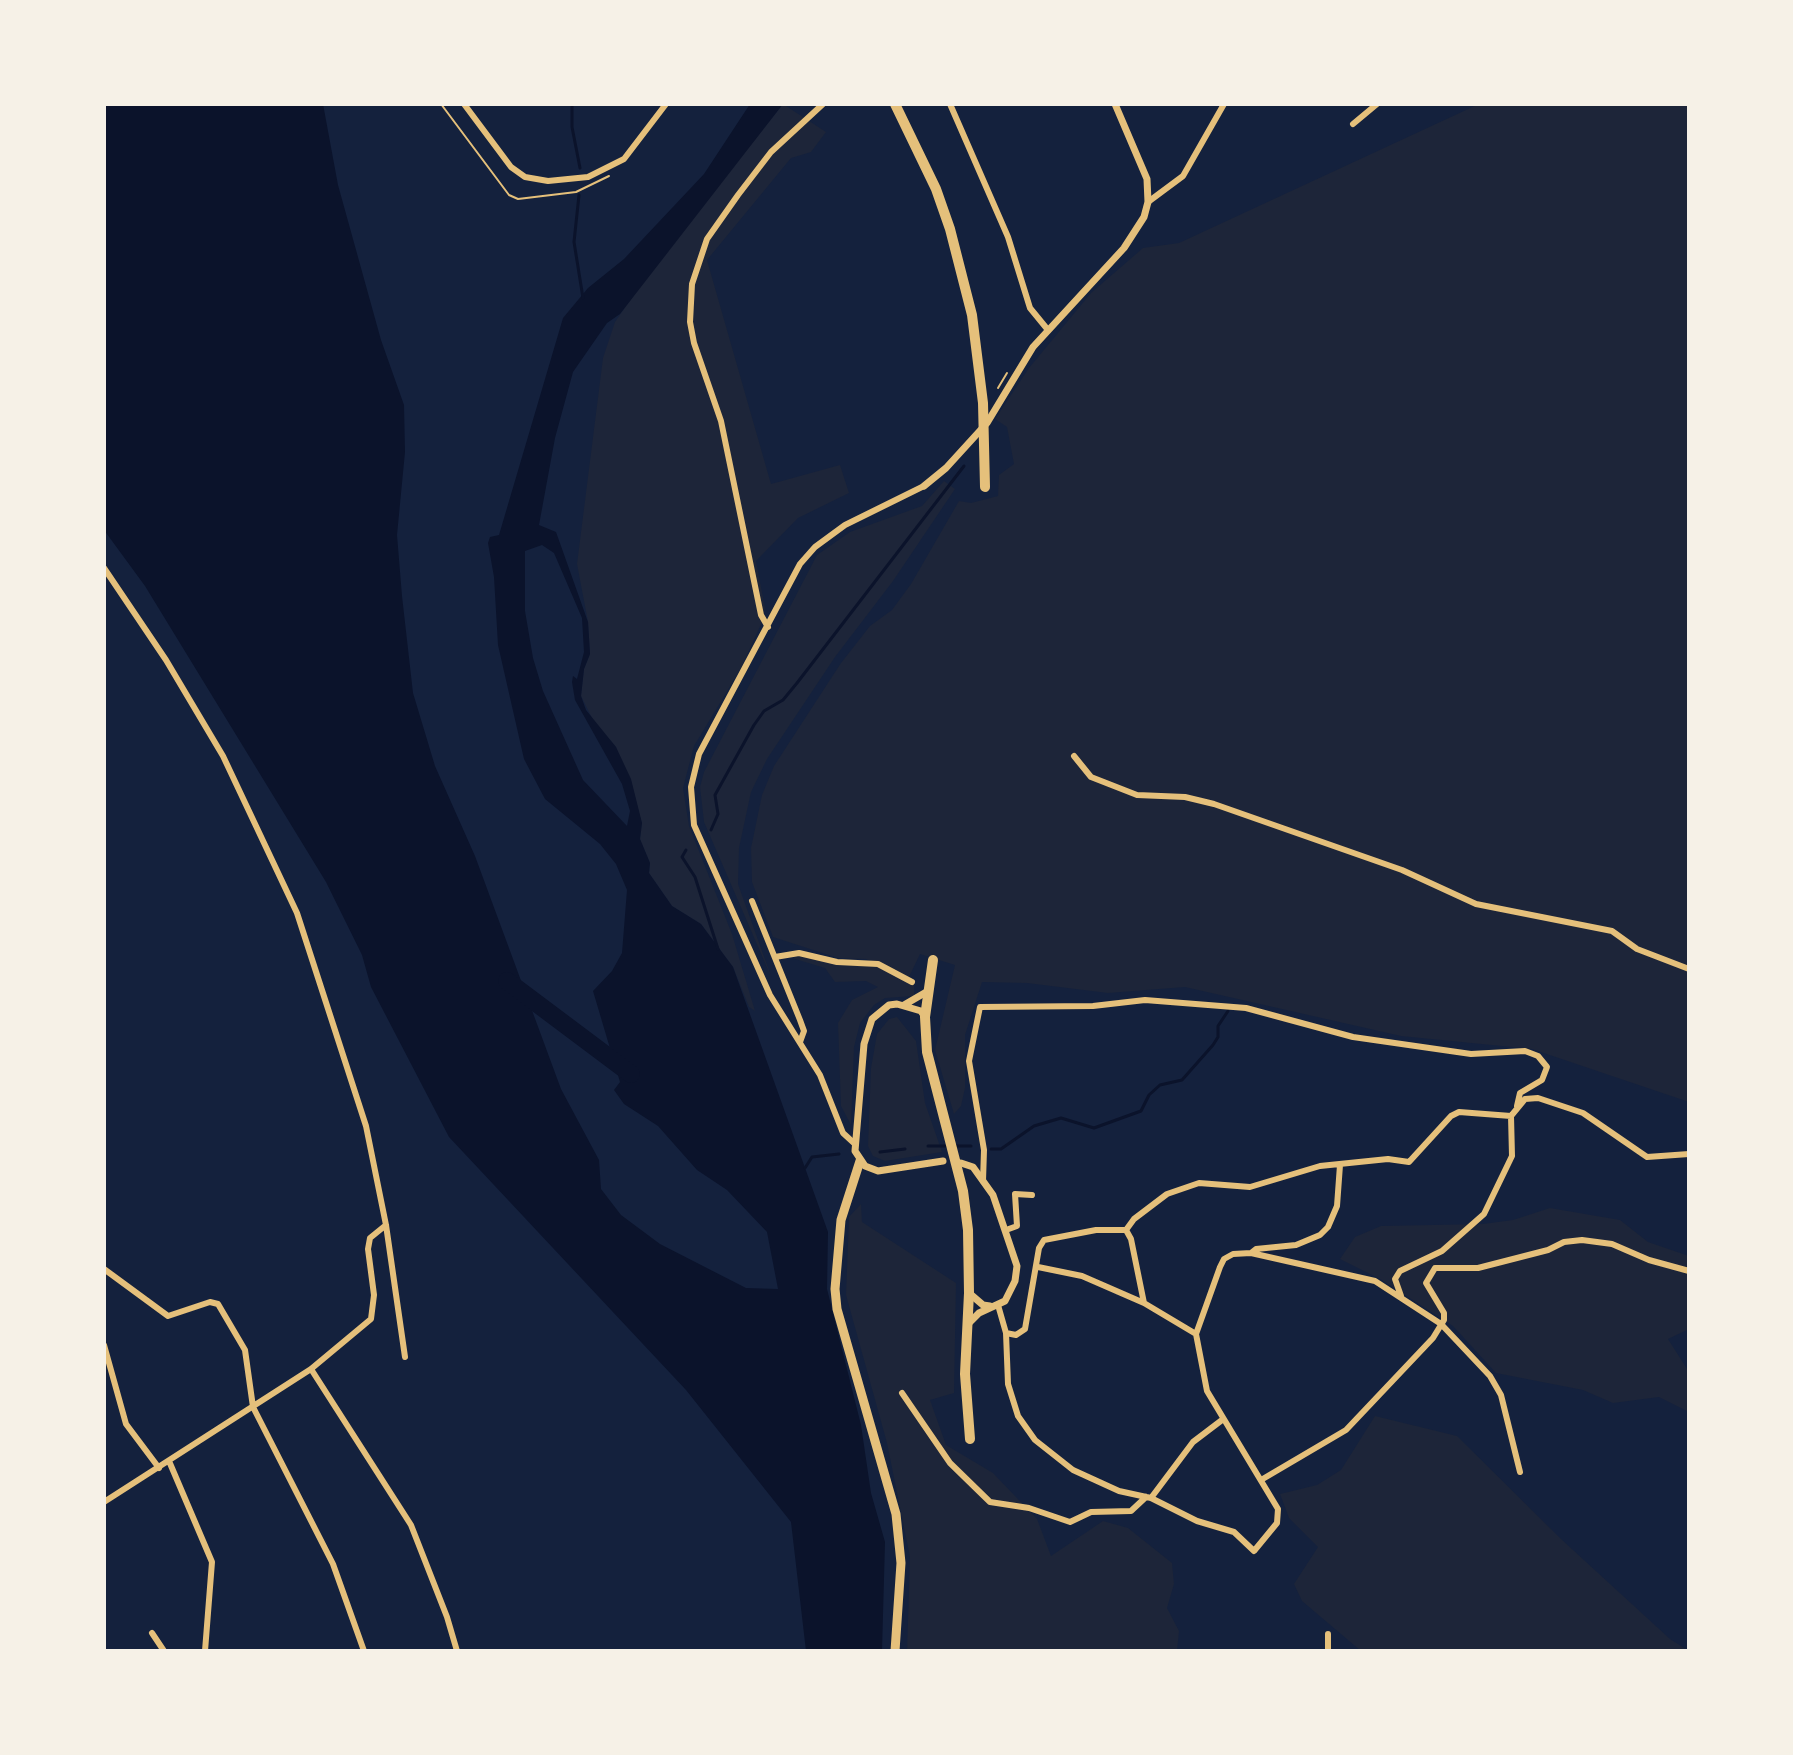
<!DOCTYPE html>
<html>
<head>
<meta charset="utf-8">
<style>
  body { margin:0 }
  #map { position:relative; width:1793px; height:1755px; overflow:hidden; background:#14213d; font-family:"Source Sans 3",sans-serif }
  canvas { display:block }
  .frame { position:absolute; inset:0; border:106px solid #f6f1e7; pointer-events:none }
</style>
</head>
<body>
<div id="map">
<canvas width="1793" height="1755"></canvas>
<div class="frame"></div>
</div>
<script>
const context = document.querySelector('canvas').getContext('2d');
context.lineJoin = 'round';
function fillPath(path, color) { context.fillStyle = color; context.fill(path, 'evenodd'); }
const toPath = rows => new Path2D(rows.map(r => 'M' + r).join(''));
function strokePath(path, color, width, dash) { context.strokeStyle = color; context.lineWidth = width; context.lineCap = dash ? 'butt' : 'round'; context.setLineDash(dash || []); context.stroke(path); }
const green = toPath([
  [783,104,826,132,811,152,791,158,707,260,771,484,840,465,849,493,798,518,756,561,765,608,762,622,741,668,694,746,683,788,689,826,732,934,755,1011,749,1007,733,967,701,924,672,906,649,873,650,863,640,839,642,823,616,747,595,724,581,696,584,669,590,654,588,622,577,564,603,358,615,322,650,271],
  [1479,104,1689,104,1689,1102,1532,1049,1401,1036,1185,987,1108,993,1027,983,982,982,965,1035,965,1088,961,1106,954,1114,935,1050,955,965,920,954,909,977,866,959,838,958,773,937,752,882,751,848,762,795,774,766,841,663,870,626,892,610,911,584,959,501,971,503,998,496,999,475,1014,464,1007,427,995,419,1029,368,1091,293,1143,248,1179,243],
  [944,481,955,489,893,581,835,657,767,759,751,792,739,848,738,884,772,979,704,822,700,787,704,772,817,555,850,532,922,506],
  [800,955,837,964,877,967,914,985,914,996,885,998,874,1005,860,1023,854,1047,851,1125,841,1106,838,1023,852,1000,878,987,866,981,835,982,825,968,792,958],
  [897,1017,916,1041,925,1103,942,1152,885,1161,873,1156,868,1146,871,1068,877,1034,889,1019],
  [861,1204,862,1222,956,1283,954,1393,930,1400,946,1445,993,1473,1037,1519,1051,1556,1103,1521,1128,1528,1172,1563,1174,1584,1167,1608,1179,1631,1177,1651,907,1651,910,1557,887,1443,846,1295,849,1217],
  [1550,1208,1620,1220,1648,1242,1689,1256,1689,1329,1668,1339,1689,1372,1689,1412,1659,1397,1613,1403,1583,1390,1496,1373,1453,1326,1380,1279,1340,1259,1355,1237,1381,1226,1483,1224,1513,1220],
  [1375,1416,1457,1436,1561,1539,1670,1639,1689,1651,1361,1651,1302,1601,1294,1584,1318,1547,1289,1518,1280,1494,1317,1485,1341,1470]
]);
const water = toPath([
  [104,104,323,104,338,185,381,340,404,405,405,452,397,535,402,596,413,693,435,766,475,856,561,1089,599,1160,601,1189,621,1215,660,1244,746,1288,778,1289,767,1232,727,1190,697,1170,658,1126,624,1104,614,1090,620,1082,593,991,612,971,622,953,627,890,616,864,600,844,545,799,524,759,498,645,494,577,488,543,490,537,499,535,563,318,588,288,624,259,704,174,750,104,783,104,620,314,607,323,573,372,555,438,539,525,556,532,588,622,590,654,584,669,581,696,586,710,616,747,631,779,642,823,640,839,650,863,649,873,672,906,701,924,733,967,828,1232,827,1289,861,1425,871,1493,885,1542,882,1651,806,1651,791,1522,686,1390,449,1137,371,987,362,955,326,882,145,586,104,530],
  [542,545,554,553,582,618,584,652,577,679,573,676,572,682,575,700,622,784,630,811,627,826,583,780,543,691,533,658,525,611,525,551]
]);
const stream = toPath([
  [572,104,572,127,580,168],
  [579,195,574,242,583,298],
  [711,830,718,814,715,795,754,725,764,711,783,700,797,683,964,466],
  [686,850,682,857,695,877,718,949],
  [928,1146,947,1146],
  [955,1146,971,1146],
  [991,1149,1001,1149,1034,1126,1061,1118,1094,1128,1141,1111,1149,1095,1160,1085,1182,1080,1213,1045,1218,1037,1218,1026,1228,1011],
  [880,1152,905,1149],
  [805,1168,812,1157,839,1154]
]);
const river = toPath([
  [507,981,631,1074]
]);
const path = toPath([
  [441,104,509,195,518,199,576,192,609,176],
  [998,388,1007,373]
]);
const minor = toPath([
  [464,104,511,167,525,177,548,181,588,177,624,159,666,104],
  [950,104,1008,237,1030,308,1048,330],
  [1353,124,1377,104],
  [1148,202,1183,176,1224,104],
  [104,568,166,660,223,756,297,913,366,1126,386,1225,405,1357],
  [768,627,761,615,721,421,694,343,690,322,692,284,707,239,738,195,771,152,823,104],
  [1074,756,1091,777,1137,795,1185,797,1214,804,1402,870,1476,904,1612,931,1637,949,1689,969],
  [752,901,800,1020,804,1031,800,1042],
  [775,957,799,953,837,962,878,964,912,982],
  [855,1144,843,1133,820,1075,770,995,694,825,691,787,699,754,800,564,815,547,845,525,924,486],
  [983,1181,984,1150,969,1061,980,1007,1093,1006,1145,1000,1246,1008,1353,1037,1471,1054,1525,1051,1538,1056,1547,1067,1542,1080,1520,1093,1517,1106],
  [1006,1230,1017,1226,1015,1194,1032,1195],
  [1126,1230,1131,1239,1144,1303],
  [1251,1253,1256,1249,1296,1245,1320,1235,1328,1227,1337,1206,1340,1165],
  [1038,1267,1082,1276,1144,1303,1196,1334],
  [104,1269,168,1316,210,1302,218,1304,245,1350,253,1407,333,1564,364,1651],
  [1401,1296,1395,1279,1400,1271,1442,1251,1484,1214,1512,1156,1511,1116],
  [998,1305,1006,1333,1008,1384,1018,1416,1035,1440,1073,1470,1119,1491,1151,1498,1197,1521,1234,1532,1254,1551,1277,1523,1278,1509,1207,1391,1196,1334,1220,1267,1224,1259,1233,1254,1251,1253,1375,1281,1441,1324,1490,1376,1501,1395,1520,1472],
  [1006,1333,1016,1335,1025,1329,1039,1248,1044,1240,1096,1230,1126,1230,1134,1219,1167,1194,1199,1183,1250,1187,1320,1166,1388,1159,1409,1162,1451,1116,1459,1112,1511,1116,1525,1099,1538,1098,1583,1113,1647,1157,1689,1154],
  [104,1345,126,1424,159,1468],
  [311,1369,411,1525,447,1617,457,1651],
  [902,1393,950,1463,990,1502,1029,1508,1070,1522,1091,1512,1131,1511,1146,1497],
  [169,1461,212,1562,205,1651],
  [1261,1480,1346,1430,1433,1338,1444,1320,1444,1313,1426,1283,1435,1268,1478,1268,1548,1250,1564,1242,1582,1240,1612,1244,1649,1260,1689,1271],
  [1151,1498,1193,1442,1222,1420],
  [104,1502,311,1369,371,1319,374,1295,368,1249,370,1238,386,1225],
  [152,1633,164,1651],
  [1328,1634,1328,1651]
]);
const tertiary = toPath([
  [924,486,946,468,987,423,1033,347,1124,248,1144,217,1148,202,1147,179,1115,104],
  [904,1005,928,991],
  [925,1017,921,1011,897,1004,889,1005,872,1019,864,1044,855,1151,865,1166,878,1171,943,1161],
  [961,1163,973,1167,993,1195,1017,1266,1015,1281,1005,1301,979,1313,968,1324],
  [969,1293,983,1305,990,1306]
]);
const primary = toPath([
  [860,1161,841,1220,835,1289,837,1309,896,1514,901,1563,895,1651]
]);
const trunk = toPath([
  [895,104,936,189,950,229,972,315,983,403,985,487],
  [933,960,925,1017,927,1052,963,1191,968,1230,969,1293,965,1374,970,1439]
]);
fillPath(green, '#1d2539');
fillPath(water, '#0b132b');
strokePath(stream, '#0b132b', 3);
strokePath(river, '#0b132b', 18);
strokePath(path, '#e5c07b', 2);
strokePath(minor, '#e5c07b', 6);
strokePath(tertiary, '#e5c07b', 7);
strokePath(primary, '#e5c07b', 9);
strokePath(trunk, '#e5c07b', 10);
</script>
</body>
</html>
